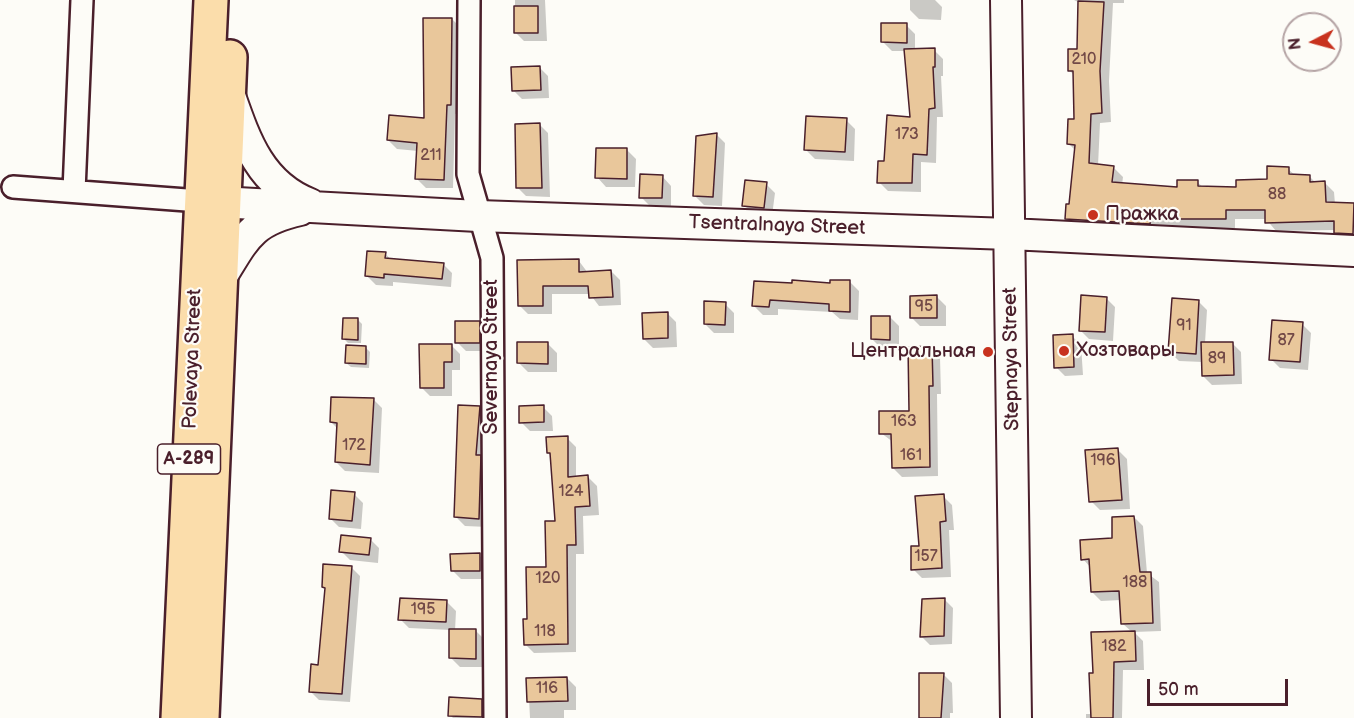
<!DOCTYPE html>
<meta charset="utf-8">
<style>
body{margin:0}
#map{position:relative;width:1354px;height:718px;overflow:hidden;background:#fdfcf7;font-family:"Balsamiq Sans",sans-serif}
canvas{display:block}
.north{position:absolute;left:1282px;top:12px;width:60px;height:60px;box-sizing:border-box;background:#fdfcf7;border:2px solid #b5a4a5;border-radius:50%;rotate:264deg;font-size:16px;font-weight:700;line-height:24px;text-align:center;color:#4a1f2b}
.north::after{content:'';display:block;margin:auto;width:21px;height:27px;background:#c8321e;clip-path:polygon(50% 0,100% 100%,50% 72%,0 100%)}
.scale{position:absolute;left:1147px;top:679px;width:141px;height:27px;box-sizing:border-box;border:3px solid #4a1f2b;border-top:0;padding-left:8px;font-size:18px;line-height:21px;white-space:nowrap;color:#4a1f2b;-webkit-text-stroke:4px #fdfcf7;paint-order:stroke}
</style>
<div id="map">
<canvas width="1354" height="718"></canvas>
<div class="north">N</div>
<div class="scale">50 m</div>
</div>
<script>
const context = document.querySelector('canvas').getContext('2d');
context.lineJoin = 'round';
function fillPath(path, color) { context.fillStyle = color; context.fill(path, 'evenodd'); }
function trace(path, color, width, dash) { context.strokeStyle = color; context.lineWidth = width; context.lineCap = dash ? 'butt' : 'round'; context.setLineDash(dash || []); context.stroke(path); }
function label(font, color, halo, rows, align = 'center') {
  context.font = font + ' "Balsamiq Sans",sans-serif'; context.lineWidth = 4.5; context.setLineDash([]); context.textBaseline = 'middle'; context.strokeStyle = halo; context.fillStyle = color; for (const [text, x, y, turn = 0] of rows) {
    context.save(); context.translate(x, y); context.rotate((+turn || 0) * Math.PI / 180); context.textAlign = isNaN(turn) ? turn : align; if (halo) context.strokeText(text, 0, 0); context.fillText(text, 0, 0); context.restore();
  }
}
fillPath(new Path2D(`
 M515,0h30l2,41h-23l-9,-9z
 M910,0h25l7,7 -1,13 -22,-1 -9,-9z
 M1074,0h50v3h-11l-4,78 2,41 -11,1 -2,43 15,1 10,10 -1,8 57,4 18,-7 6,5 34,1 31,-7 20,-12 8,7h13l7,7h9l9,9 1,12h19v38h-9l-10,-12 -59,1 -10,-12h-31v9h-159l-9,-9 4,-14 5,-54 -7,-7 7,-23 -1,-45 -6,-6 10,-19 1,-48z
 M452,19l9,9 -1,85 -5,1 -2,74h-27l-9,-9 1,-28 -21,-2 -9,-9 38,-20z
 M906,25l9,9v16h19l9,9v17h-2l2,41h-6l-1,46 -15,-1v30l-33,-1 -9,-9 7,-19 26,-45 -7,-67h-13l-9,-9z
 M539,67l9,9 1,22 -27,1 -9,-9z
 M846,120l9,9 -1,32 -39,-2 -9,-9z
 M539,124l9,9 2,64 -24,-1 -9,-9z
 M716,134l9,9 -3,63 -18,-1 -9,-9z
 M627,150l9,9 -1,28h-29l-9,-10z
 M662,176l9,10v20h-21l-9,-9z
 M766,184l9,9 -3,23 -19,-2 -9,-9z
 M385,253l6,7 52,4 9,9 -1,14 -58,-5v4l-17,-1 -9,-9z
 M519,261h60l9,12 23,-2 9,9 1,25 -22,1 -9,-12h-38v20h-24l-9,-9z
 M850,282l9,9 -1,29 -18,-1 -8,-7 -54,-3v6h-15l-9,-9 1,-23 76,1z
 M937,297l9,9v20h-26l-9,-9z
 M1106,298l9,9 -2,34 -24,-2 -9,-9z
 M1198,301l9,9 -2,33h27l9,9 1,32 -30,1 -9,-9v-14l-24,-1 -9,-9z
 M725,304l9,9v20h-20l-9,-9z
 M667,313l9,9 1,25 -24,1 -9,-9z
 M890,317l9,9v22h-18l-9,-9z
 M358,320l4,4 -1,19h-13l-4,-4z
 M479,322l9,9v20h-22l-9,-9z
 M1302,324l9,9 -3,37 -28,-2 -9,-9z
 M1072,336l9,9 2,30 -18,1 -9,-9z
 M548,344l9,9v19h-29l-9,-9z
 M451,345l9,9v16h-8v26h-22l-9,-9z
 M931,347l9,10 1,37h-4l1,82 -36,1 -9,-9v-26l-12,-9 30,-21z
 M366,348l4,4 -1,16 -18,-1 -5,-4z
 M373,399l9,9 -3,65 -34,-2 -9,-9 2,-33 -7,-7z
 M480,407l9,9 -1,111 -23,-1 -9,-9z
 M543,407l9,9 1,15h-23l-9,-9z
 M567,438l9,9v31l12,-1 9,9 2,29 -16,1 1,38h-8v98l-42,1 -9,-9 4,-23 19,-53 8,-46 -4,-65 -4,-4z
 M1118,450l9,9 3,50 -30,1 -9,-9z
 M354,494l9,9 -2,26 -22,-2 -9,-9z
 M943,496l9,9 2,25h-5l2,47 -29,1 -9,-9z
 M1134,517l9,9 4,47 12,9 2,49 -27,1 9,9 1,29h-21l-1,48h-36v-4h6l3,-40 37,-42 -9,-8 -2,-24 -20,1 -9,-9 -1,-24 -8,-9 31,-20z
 M370,539l9,9 -1,15 -28,-3 -9,-9z
 M479,555l9,9 1,15h-28l-9,-9z
 M351,567l9,9 -10,126 -31,-2 -9,-9 9,-25 8,-76 -4,-3z
 M944,599l9,9 -1,36 -22,1 -9,-9z
 M447,602l9,9 -1,20h21l9,9v27h-25l-9,-9v-28l-42,-2 -9,-9z
 M943,674l9,9 1,30h-3v5h-30z
 M567,678l9,9v23h-12v8h-34l-2,-39z
 M481,700l10,9v9h-38l-3,-3z`), '#0003');
const building = new Path2D(`
 M1078,1l26,1 -4,69 2,42 -11,1 -2,49 25,3 -2,16 65,5v-7h21v6l38,1v-7l31,-1v-13l22,1v7l21,1v7l15,-1 1,21 28,1 -1,31 -19,-1v-12l-69,2v-13h-39v9h-75l-1,5 -85,-5 1,-15h3l6,-59 -8,-1 1,-25h6l-1,-48h-5v-22h9z
 M514,6h24v27h-24z
 M423,18h29l-1,87h-4l-3,75 -29,-1 2,-36 -30,-3 2,-25 35,3z
 M881,23h26v20l-26,-1z
 M935,48v19h-2l2,41 -6,1 -2,46 -14,-1 -1,29h-35l1,-22h6l3,-46 23,2 -6,-68z
 M540,66l1,24 -29,1 -1,-24z
 M806,116l41,2 -2,34 -41,-2z
 M540,123l2,65h-26l-1,-64z
 M717,133l-4,64 -20,-1 3,-60z
 M596,148h31v31l-32,-1z
 M640,174l23,1 -1,23h-23z
 M745,180l22,2 -3,26 -22,-2z
 M367,251l19,1 -1,6 59,5 -2,16 -58,-5v4l-19,-2z
 M579,259v13l32,-2 2,27 -24,1 -1,-12h-45v20h-25l-1,-46z
 M792,280l38,3v-3h20v32l-21,-1v-7l-59,-4 -1,7 -17,-1 2,-25 38,2z
 M937,295v23h-27v-22z
 M1081,295l26,2 -2,35 -26,-1z
 M1172,298l27,2 -3,54 -28,-2z
 M704,301l22,1 -1,23 -21,-1z
 M668,312v26l-25,1 -1,-26z
 M871,316h19v24l-19,-1z
 M343,318h15v22l-16,-1z
 M1272,320l31,2 -3,40 -31,-2z
 M455,321h25v22h-25z
 M1073,334l1,33 -20,1 -1,-33z
 M517,342h31v22l-31,-1z
 M1201,342h32l1,33 -32,1z
 M419,344h33v18h-8v26h-24z
 M346,345l20,1v18l-21,-1z
 M932,346l1,40h-4l1,81 -38,1 -1,-34h-12v-23h30l-1,-64z
 M331,397l43,1 -4,67 -35,-3 2,-39 -7,-1z
 M458,405l22,1 -4,49h5l-2,64 -25,-2z
 M544,405v17l-25,1v-17z
 M568,436v41l20,-2 2,31 -15,1 1,38h-9l1,99 -44,1 -1,-26h4l-1,-52h20l-1,-46h10l-5,-68h-3l-1,-16z
 M1118,448l4,52 -33,2 -4,-52z
 M331,490l24,2 -3,29 -23,-2z
 M944,494l2,27 -6,1 2,46 -31,2v-24h8l-4,-50z
 M1134,516l6,56h11l2,51 -32,1 -2,-33 -28,1 -2,-33 -8,1 -1,-20 32,-2v-21z
 M341,535l30,3 -2,17 -30,-3z
 M480,553v18h-29l-1,-17z
 M323,564l29,2 -10,128 -33,-2 2,-28 7,1 7,-77 -3,-1z
 M400,598l47,2 -1,22 -48,-2z
 M945,598l-1,38 -24,1 2,-38z
 M449,629h27v30l-27,-1z
 M1135,631l1,30 -22,1 -1,56h-22l-2,-45h4l-2,-41z
 M919,673h25l-3,45h-22z
 M567,677l1,24 -41,1 -1,-24z
 M449,697l33,2v18l-34,-1z`);
fillPath(building, '#e9c79b');
trace(building, '#4a1f2b', 1.5);
const street = new Path2D(`
 M469,0l-1,174 24,84 3,460
 M13,187l187,14
 M74,191l8,-191`);
const secondary = new Path2D(`
 M1006,0l10,718
 M230,96c16,46 31,89 80,108
 M200,201l278,15 532,18 344,17
 M220,279c25,-40 30,-58 80,-69`);
const highway = new Path2D(`
 M178,718l33,-718
 M202,718l28,-661`);
trace(street, '#4a1f2b', 26);
trace(secondary, '#4a1f2b', 34);
trace(highway, '#4a1f2b', 38);
trace(street, '#fdfcf7', 21);
trace(secondary, '#fdfcf7', 30);
trace(highway, '#fbddab', 33);
for (const [x, y, r, color] of [
 [1093,215,6,"#c8321e"],
 [1064,351,6,"#c8321e"],
 [988,352,6,"#c8321e"]
]) { const dot = new Path2D(); dot.arc(x, y, r, 0, 2 * Math.PI); context.fillStyle = color; context.fill(dot); trace(dot, '#fdfcf7', 2); }
label('16px', '#724947', null, [
 ["210",1084,60],
 ["173",907,135],
 ["211",431,156],
 ["88",1277,195],
 ["95",924,307],
 ["91",1184,326],
 ["87",1286,341],
 ["89",1217,359],
 ["163",904,422],
 ["172",354,446],
 ["161",911,456],
 ["196",1103,461],
 ["124",571,492],
 ["157",926,557],
 ["120",548,579],
 ["188",1135,583],
 ["195",423,610],
 ["118",545,632],
 ["182",1114,647],
 ["116",547,689]
]);
for (const [x, y, w] of [
 [189,459,63]
]) { const box = new Path2D(); box.roundRect(x - w / 2, y - 15, w, 30, 4.5); context.fillStyle = '#fdfcf7'; context.fill(box); trace(box, '#4a1f2b', 1.5); }
label('bold 18px', '#4a1f2b', null, [
 ["А-289",189,459]
]);
label('20px', '#4a1f2b', '#fdfcf7', [
 ["Пражка",1105,215],
 ["Хозтовары",1076,351],
 ["Центральная",976,352,"right"]
], 'left');
label('20px', '#4a1f2b', '#fdfcf7', [
 ["Tsentralnaya Street",777,226,2],
 ["Severnaya Street",492,357,-90],
 ["Polevaya Street",193,359,-88],
 ["Stepnaya Street",1012,359,-91]
]);
</script>
